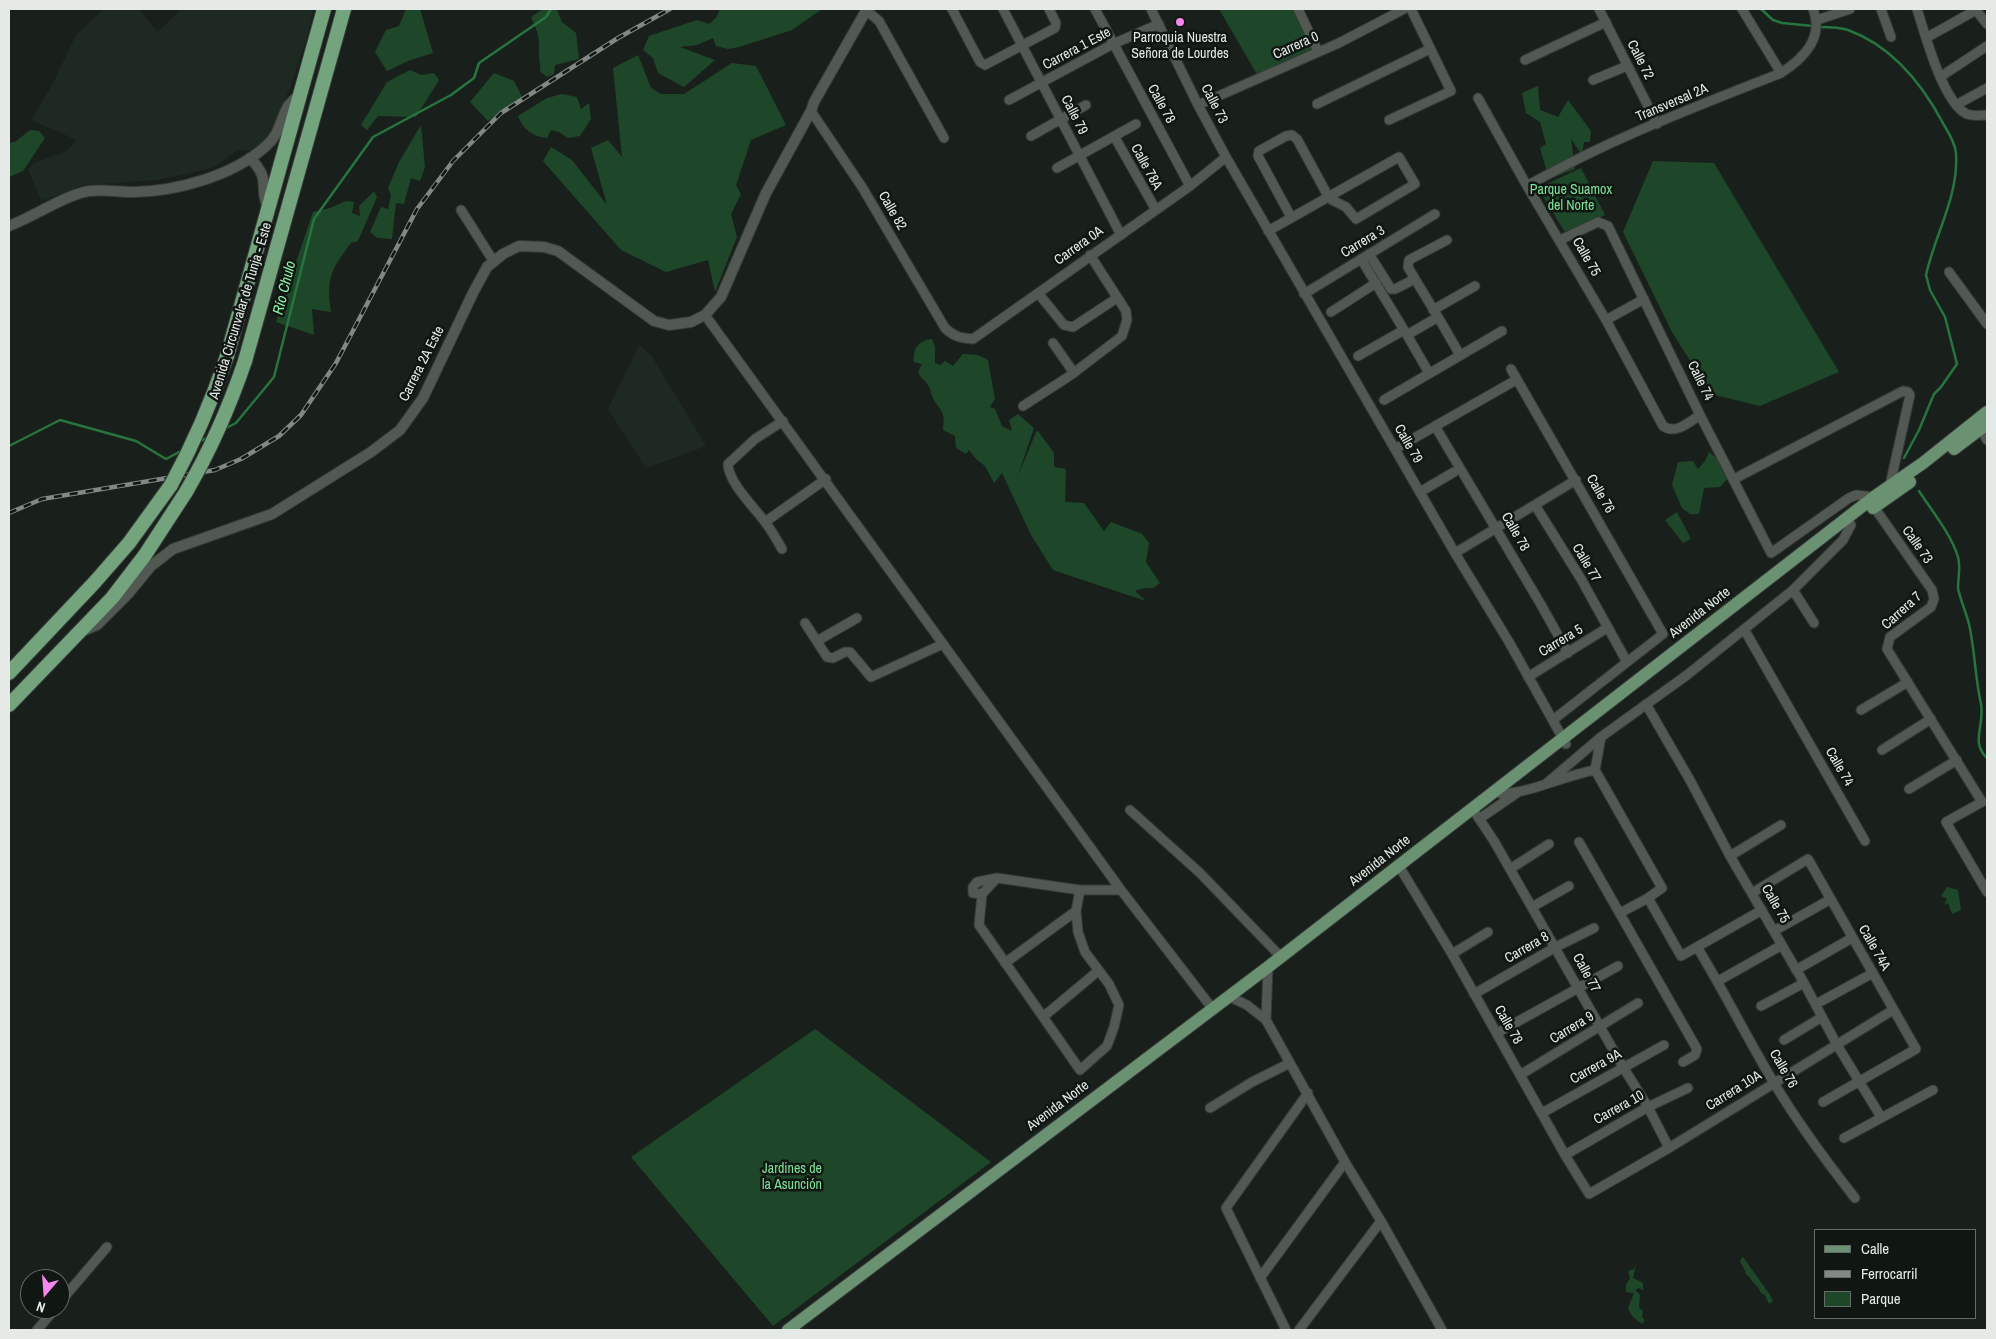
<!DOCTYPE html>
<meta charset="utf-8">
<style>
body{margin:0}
#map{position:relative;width:1996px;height:1339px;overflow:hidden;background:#19201b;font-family:"Archivo Narrow",sans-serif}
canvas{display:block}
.frame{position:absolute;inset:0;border:10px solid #e5eae6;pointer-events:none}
.legend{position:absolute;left:1814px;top:1229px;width:162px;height:90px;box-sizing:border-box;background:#101612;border:1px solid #656b67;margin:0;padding:6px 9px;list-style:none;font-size:15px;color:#e5eae6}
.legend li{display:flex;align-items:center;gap:10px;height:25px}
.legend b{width:25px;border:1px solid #656b67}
.north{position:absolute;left:20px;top:1269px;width:50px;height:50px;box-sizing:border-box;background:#101612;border:1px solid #656b67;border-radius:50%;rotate:198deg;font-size:14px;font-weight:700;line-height:20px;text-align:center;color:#e5eae6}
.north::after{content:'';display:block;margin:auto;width:18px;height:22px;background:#f688ed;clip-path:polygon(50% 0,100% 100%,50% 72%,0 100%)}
</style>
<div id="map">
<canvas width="1996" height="1339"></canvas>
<div class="frame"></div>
<ul class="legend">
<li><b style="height:6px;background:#6b9173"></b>Calle</li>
<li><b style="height:6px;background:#828884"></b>Ferrocarril</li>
<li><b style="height:14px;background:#1d4728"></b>Parque</li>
</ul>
<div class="north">N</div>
</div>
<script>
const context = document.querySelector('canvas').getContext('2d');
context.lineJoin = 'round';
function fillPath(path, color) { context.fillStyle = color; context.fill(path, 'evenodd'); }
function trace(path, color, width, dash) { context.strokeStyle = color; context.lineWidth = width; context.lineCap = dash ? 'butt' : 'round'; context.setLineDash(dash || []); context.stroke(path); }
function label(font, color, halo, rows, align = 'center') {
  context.font = font + ' "Archivo Narrow",sans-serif'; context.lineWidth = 5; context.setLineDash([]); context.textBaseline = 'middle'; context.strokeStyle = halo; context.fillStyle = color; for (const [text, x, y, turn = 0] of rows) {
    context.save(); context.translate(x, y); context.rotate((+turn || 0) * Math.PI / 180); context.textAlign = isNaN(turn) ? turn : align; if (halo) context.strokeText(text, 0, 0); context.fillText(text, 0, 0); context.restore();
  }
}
fillPath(new Path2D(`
 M104,9h35l18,23 25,-23h131l-6,28 -17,51 -19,43 -10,13 -10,6h-13l-24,17 -27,7 -30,6 -73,5 -43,16 -13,-31 6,-7 33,-12 10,-11 -46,-20 21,-35 24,-50z
 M639,345l12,10 55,91 -60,22 -38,-59z`), '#1e2a21');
fillPath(new Path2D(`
 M406,9h14l13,44 -25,8 -21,10 -12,-19 11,-22 13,-4z
 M543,9h14l5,13 14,11 3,26 -24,6 -1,9 -7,3 -7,-6c1,-7 -2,-13 -1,-20 1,-12 -2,-22 -8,-34z
 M720,9h102l-30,21 -53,17 -11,2 -12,-3 -3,-8 -16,7 -17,2 35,13 -31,27 -26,-14 -5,-15 -10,-8 6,-14 48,-16 12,4 7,-6z
 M1219,9h74l20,41 -55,26z
 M638,55l13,33 10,6h23l48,-31 24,3 30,59 -35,15 -15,45 5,9 -10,20 6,23 -22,55 -7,-32 -42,12 -45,-22 -78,-89 8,-14 21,13 35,45 -16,-57 17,-8 14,17 -9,-89z
 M410,70l11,5 13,-2 5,7 -23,37 -38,-1 -11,14 -6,-5 26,-43z
 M494,73l20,8 9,18 -35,22 -18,-19z
 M1538,86l2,24 18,7 10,-17 23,31 -1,11h-6l-2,13 -11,-16 4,30 -26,10 -9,-31 6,-4 -6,-22 -14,-9 -4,-20z
 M562,94l15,3 4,12 8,-6 2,16 -11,17 -12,2 -9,-6 -8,-2 -4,8c-16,-2 -23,-8 -29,-22l29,-18z
 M421,125l4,42 -5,14 -9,-3 -7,26 -8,-1 -4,36 -15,-1 -7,-6 11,-25 7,2 3,-14 -3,-7 11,-26z
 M30,130l9,1 6,7 -22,33 -14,6v-34l6,-1z
 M1653,161l61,2 125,209 -79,34 -49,-12 -39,-62 -49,-100z
 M1581,168l24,47 -39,19 -28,-46z
 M374,191l3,6 -19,44 -7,2c-20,27 -25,34 -20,69l-19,-3 2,26 -38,-13 37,-110 17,-4 16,-7 8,1 -2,11 8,3 -1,-10z
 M932,339l3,8v16l5,2 5,-4 8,5 10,-12 15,1 10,5 7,39 -5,8 5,2 7,17 10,5 -3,-11 9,-6 16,14 -17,50 20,-48 17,23v14l12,2 -1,33 19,1 20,28 7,-9 31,12 7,9 -3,19 14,21 -7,5h-9l-9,3 11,10 -93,-31 -22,-35 -29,-62 -8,10 -9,-17 -8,-6 -8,-10 -3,4 -10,-6 -1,-12 -12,-6c2,-18 0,-16 -9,-30 -3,-4 -3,-11 -6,-15 -4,-7 -6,-4 -10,-13l4,-8 -8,-2c-2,-13 5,-22 18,-23z
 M1709,452l15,12 7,11 -11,12 -16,1 -5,26h-9l-8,-6 -10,-23 6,-23 15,-1 5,8 7,-8z
 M1677,512l14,27 -8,4 -18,-23z
 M1947,887l11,3 3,20 -9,4 -4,-11 -4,2 3,-6 -6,-3z
 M815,1029l176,133 -218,164 -142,-169z
 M1743,1257l27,38 3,6 -4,3 -4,-9 -4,-2c-3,-8 -9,-10 -12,-17l-3,-1c0,-6 -5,-9 -6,-15z
 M1636,1264l-3,14 10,5v7l-4,-2 -4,2 5,5 -1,13 4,3 -1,6 3,3 -3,4 -10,-8 -4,-8 6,-15 -8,-1v-7l4,-7 -2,-7 6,-2z`), '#1d4728');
trace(new Path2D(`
 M1761,9l12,11 9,3 31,3
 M1818,27c9,0 22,0 30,3 44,16 75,55 96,95 5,8 11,18 12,28 3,43 -21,81 -30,122l4,15 15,27 12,47 -16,23 -7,7 -15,36 -15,28
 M226,428l10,-5 38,-46 40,-158 59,-82 78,-42 23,-17 5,-15 67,-46 5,-8
 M199,442l11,-6
 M9,446l51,-26 76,21 30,18 17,-9
 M1919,491c13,20 32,43 39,66 3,11 0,20 0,31 1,8 9,27 11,36 6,26 6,54 12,80 4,21 -11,38 6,54`), '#27743f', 2.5);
const minor = new Path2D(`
 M952,9l28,53 5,3 70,-37 1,-5 -7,-14
 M1003,9l118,226
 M1095,9l95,177
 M1151,9l47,96 28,52 229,396 54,89 57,102
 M1298,9l20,42
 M1599,9l58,115
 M1742,9l39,64
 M1881,9l10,28
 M1917,9c8,25 25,90 48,104 6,4 15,2 22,2
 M1975,9l12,15
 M866,10l13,11 65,117
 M1817,20l33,-11
 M1926,38l50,-28
 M1525,60l81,-38
 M1940,77l47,-31
 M1593,80l34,-14
 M1478,98l49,88 79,134 57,106c13,9 26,-4 37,-11
 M1009,100l104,-56 46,-20
 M1317,104l113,-55
 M1198,105l141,-62 65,-34
 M1956,105l31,-17
 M811,111l51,76 83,141c9,9 16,10 28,11l217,-153 36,-29
 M1389,120l62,-29 -40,-82
 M1031,136l55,-31
 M1114,136l42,74
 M1057,168l79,-44
 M1527,186c80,-46 168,-79 254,-113 23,-15 43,-35 32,-64
 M461,210l33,52
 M1268,231l131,-74 16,27 -59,35 -10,-12 -14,-7 -4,-4 -31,-57 -5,-4 -6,1 -27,15 -1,5 33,61
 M1560,240l38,-18 10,4 92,189 71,138 78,-55 7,-3 18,2
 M1361,259l46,76 31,-18 -23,-38 -20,10h-4l-22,-35
 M1949,272l38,52
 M1415,279l-7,-12 1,-7 38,-20
 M1038,293l26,32 9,2 44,-29
 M1304,294l131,-80
 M1433,310l42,-24
 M1331,312l45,-29
 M705,315l416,575 91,118
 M1438,317l22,38
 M1606,320l38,-21
 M1407,335l22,38
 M1053,343l21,30
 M1358,356l46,-26
 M1511,369l152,265 -110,86
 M1384,400l118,-69
 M1023,406l48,-31 51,-39 5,-16 -1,-9 -36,-56
 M1435,426l105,177 28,50
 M1981,429l6,11
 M1395,449l121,-69
 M1734,479l169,-88 5,1 2,3 -20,90
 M1420,492l34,-20
 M1535,505l46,74 46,83
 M1874,507l58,83 2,9 -3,8 -41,30 -3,12 95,153 -36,20 41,70
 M765,522l61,-43
 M782,549c-5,-9 -10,-18 -17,-27 -10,-14 -37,-40 -37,-58l27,-25 28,-18
 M1455,553l121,-73
 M1793,590l21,33
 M805,623l22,34 6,1 12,-6h5l21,25 72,-33
 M1744,629l121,212
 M817,641l40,-23
 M1528,677l79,-49
 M1646,704l45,78 39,74 74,127 33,62 44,72
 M1861,710l47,-28
 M1601,737l-6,33 67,118 -14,10 -28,15
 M1882,750l49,-31
 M1547,783l54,-46 86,-62 106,-85 50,-50 8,-15
 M1909,789l48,-29
 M1501,794c32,-2 62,-18 94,-24
 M1130,810l70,63 81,84
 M1476,814l18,27 129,226 25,40 21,41
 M1479,819l38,-26
 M1579,842l118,207 -2,6 -12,7
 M1730,856l51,-31
 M1510,869l39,-25
 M1402,871l50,83 113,201 24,39 80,-46 224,-138
 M997,878l-15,16 -9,-1v-6l4,-5 20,-4 83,12h41
 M1752,893l56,-34 108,190 -93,53
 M982,894l-3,31 101,145 27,-24 7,-19 5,-22 -10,-21 -24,-32 -7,-20 -2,-21 4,-21
 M1648,898l33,58 81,-46
 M1532,907l37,-21
 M1774,931l57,-32
 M1697,947c27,44 50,91 77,136 24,40 52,78 81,115
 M1452,954l36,-22
 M1005,963l71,-52
 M1796,970l56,-32
 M1718,981l64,-36
 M1474,994l82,-47 38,-19
 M1228,996l19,9 19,15 79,142 36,59 61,109
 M1816,1004l57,-31
 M1761,1006l43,-23
 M1043,1017l55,-46
 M1266,1020l2,-53
 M1497,1033l121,-67
 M1784,1040l38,-23
 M1520,1075l118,-72
 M1210,1108l42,-26 38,-19
 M1542,1113l122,-68
 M1844,1138l89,-48
 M1565,1155l83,-48 40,-19
 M1260,1278l85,-116
 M60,1302l47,-55
 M37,1330l18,-21
 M1286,1330l-60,-122 82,-115
 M1299,1330l82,-109`);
const tertiary = new Path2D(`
 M250,158c23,23 7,29 19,52
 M9,226c24,-9 56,-31 80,-35 15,-2 30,1 45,1 44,-1 98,-16 131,-45 15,-13 14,-24 22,-39 2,-5 9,-10 13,-14
 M83,631l14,-6 31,-31 23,-28 22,-17 99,-35 99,-62 29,-22 23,-32 50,-105 14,-26 16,-13 16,-8 25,1 14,4 96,70 15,4 22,-3 14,-7 16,-18 45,-104 45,-82 3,-9 53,-93`);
const primary = new Path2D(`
 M1954,449l33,-25
 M1873,508l37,-26
 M788,1330l480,-363 606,-470 49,-34 64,-51`);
const trunk = new Path2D(`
 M227,356l97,-347
 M245,361l99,-352
 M9,673l85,-90 35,-40 42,-58
 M9,705l103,-107 33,-43 41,-63`);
trace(minor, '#363a37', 11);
trace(tertiary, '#363a37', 12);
trace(primary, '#363a37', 14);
trace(trunk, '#363a37', 16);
trace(minor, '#525953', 9);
trace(tertiary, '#525953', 10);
trace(primary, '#6b9173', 12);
trace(trunk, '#73a47e', 14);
const rail = new Path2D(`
 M9,513l33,-14 173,-29 26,-11 38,-23 22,-21 35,-52 81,-154 36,-48 48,-48 117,-75 52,-29`);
trace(rail, '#828884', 4.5);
trace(rail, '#101612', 2.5, [8]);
const trunkBridge = new Path2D(`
 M171,485c23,-42 41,-84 56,-129
 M186,492c25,-43 43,-84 59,-131`);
trace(trunkBridge, '#363a37', 16, []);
trace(trunkBridge, '#73a47e', 14);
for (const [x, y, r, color] of [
 [1180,22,5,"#f688ed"]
]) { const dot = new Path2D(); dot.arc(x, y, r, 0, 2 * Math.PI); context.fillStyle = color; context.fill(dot); trace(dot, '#101612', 2); }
label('14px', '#e5eae6', '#101612', [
 ["Parroquia Nuestra",1180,38],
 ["Señora de Lourdes",1180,54]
]);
label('14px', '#e5eae6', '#101612', [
 ["Carrera 0",1296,46,-24],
 ["Carrera 1 Este",1077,49,-28],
 ["Calle 72",1640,60,63],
 ["Transversal 2A",1672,103,-23],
 ["Calle 78",1161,104,61],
 ["Calle 73",1214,104,63],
 ["Calle 79",1074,115,63],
 ["Calle 78A",1146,167,61],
 ["Calle 82",892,211,60],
 ["Carrera 3",1363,242,-31],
 ["Carrera 0A",1079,246,-35],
 ["Calle 75",1586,257,60],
 ["Avenida Circunvalar de Tunja - Este",241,311,-73],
 ["Carrera 2A Este",422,364,-63],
 ["Calle 74",1700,381,64],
 ["Calle 79",1408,444,60],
 ["Calle 76",1600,494,60],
 ["Calle 78",1515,532,60],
 ["Calle 73",1917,545,55],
 ["Calle 77",1586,563,59],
 ["Carrera 7",1902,611,-42],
 ["Avenida Norte",1700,613,-38],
 ["Carrera 5",1561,641,-31],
 ["Calle 74",1839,767,60],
 ["Avenida Norte",1380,861,-38],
 ["Calle 75",1775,904,60],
 ["Carrera 8",1527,948,-30],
 ["Calle 74A",1874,948,60],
 ["Calle 77",1586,973,61],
 ["Calle 78",1508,1025,60],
 ["Carrera 9",1572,1028,-31],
 ["Carrera 9A",1596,1067,-29],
 ["Calle 76",1783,1069,60],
 ["Carrera 10A",1734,1091,-32],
 ["Avenida Norte",1058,1106,-37],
 ["Carrera 10",1619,1108,-29]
]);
label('14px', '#7ee397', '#101612', [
 ["Parque Suamox",1571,190],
 ["del Norte",1571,206],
 ["Jardines de",792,1169],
 ["la Asunción",792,1185]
]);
label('italic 15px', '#8ef3a6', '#101612', [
 ["Río Chulo",285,288,-76]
]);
</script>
